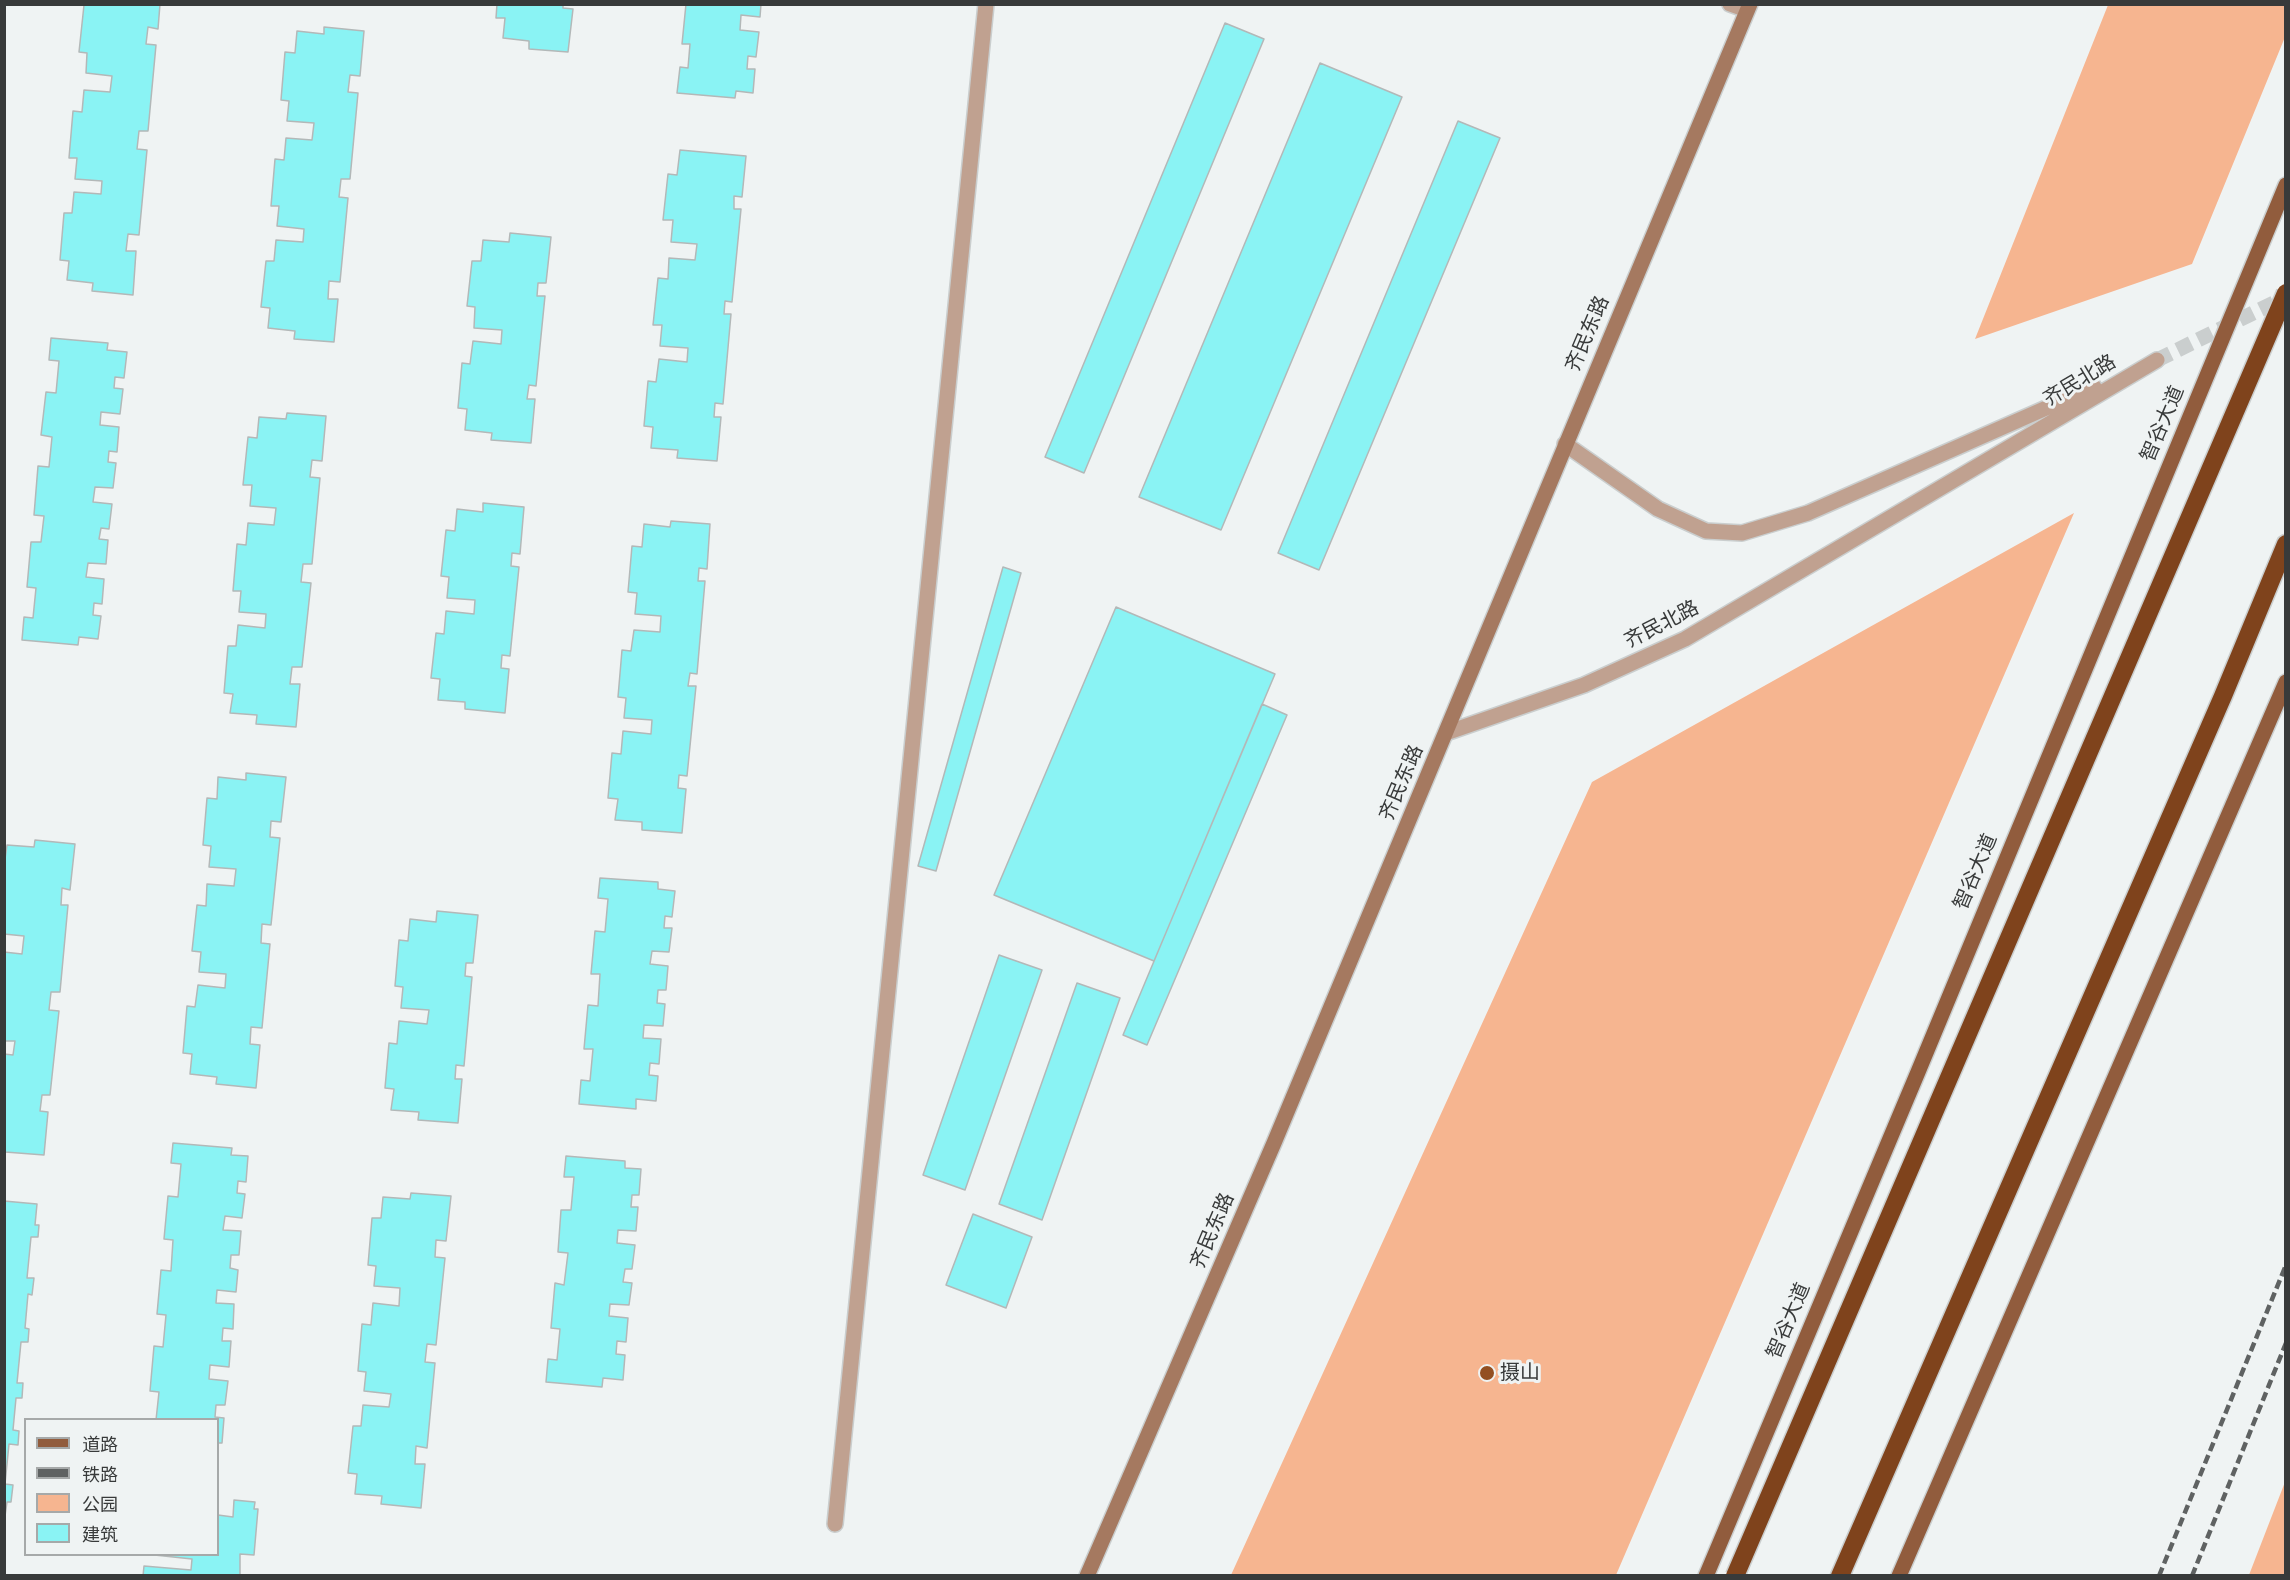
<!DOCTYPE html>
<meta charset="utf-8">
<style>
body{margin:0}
#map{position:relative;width:2290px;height:1580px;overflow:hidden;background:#eff3f3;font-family:Helvetica,"Noto Sans SC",sans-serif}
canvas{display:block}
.frame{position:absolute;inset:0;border:6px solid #383a3a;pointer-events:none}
.legend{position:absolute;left:24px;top:1418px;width:195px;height:138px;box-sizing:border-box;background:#eff3f3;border:2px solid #a6a9a9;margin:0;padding:8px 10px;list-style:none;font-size:18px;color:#383a3a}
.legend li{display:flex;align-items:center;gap:12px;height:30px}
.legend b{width:30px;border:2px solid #a6a9a9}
</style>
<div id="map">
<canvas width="2290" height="1580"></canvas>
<div class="frame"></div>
<ul class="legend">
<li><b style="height:8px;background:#915c3d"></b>道路</li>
<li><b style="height:8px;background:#5f6262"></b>铁路</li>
<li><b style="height:16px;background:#f6b590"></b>公园</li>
<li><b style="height:16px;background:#8af3f4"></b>建筑</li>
</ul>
</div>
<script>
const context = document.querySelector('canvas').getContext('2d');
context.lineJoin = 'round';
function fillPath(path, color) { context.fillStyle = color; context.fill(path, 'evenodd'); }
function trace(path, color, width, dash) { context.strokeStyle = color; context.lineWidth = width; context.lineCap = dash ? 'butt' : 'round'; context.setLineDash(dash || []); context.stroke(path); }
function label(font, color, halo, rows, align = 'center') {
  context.font = font + ' Helvetica,"Noto Sans SC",sans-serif'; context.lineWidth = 6; context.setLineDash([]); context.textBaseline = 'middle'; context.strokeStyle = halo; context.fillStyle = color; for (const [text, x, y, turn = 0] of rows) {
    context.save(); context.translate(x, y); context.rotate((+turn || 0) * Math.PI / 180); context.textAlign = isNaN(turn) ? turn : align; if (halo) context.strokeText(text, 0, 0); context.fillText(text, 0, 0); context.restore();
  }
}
fillPath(new Path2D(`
 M2108,5h177v32l-93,227 -217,75z
 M2074,513l-458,1062h-385l361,-793z
 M2285,1482v93h-36z`), '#f6b590');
const building = new Path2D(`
 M160,4l-2,25 -10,-2 -2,17 10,1 -8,86h-9l-2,18 10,1 -8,85 -11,-1 -2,17h10l-3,44 -41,-4 1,-8 -26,-3 2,-19 -9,-1 4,-47h8l2,-21 27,2 1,-13 -27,-2 2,-21h-8l4,-47 9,1 2,-22 26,2 2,-16 -26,-3 1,-20 -8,-1 5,-47z
 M497,4h66v4l10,1 -5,43 -39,-3v-8l-26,-3 2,-20h-9z
 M686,4h75l-1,13 -19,-2 -1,15 19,2 -3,25 -8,-1 -1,13h8l-2,24 -17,-2 -1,7 -58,-5 3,-26 8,1 2,-24h-8z
 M1225,23l39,16 -180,434 -39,-16z
 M324,27l40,4 -4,45 -10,-1 -2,17 10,1 -8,86h-9l-2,18 9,1 -8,84 -11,-1 -1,18h10l-4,43 -40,-3 1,-8 -27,-3 2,-20 -9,-1 5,-46h8l2,-21 27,2 1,-13 -27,-3 2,-20h-8l4,-47 9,1 2,-22 26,2 2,-17 -27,-2 2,-20 -8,-1 4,-48 10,1 2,-22 27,3z
 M1320,63l82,34 -181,433 -82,-33z
 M1458,121l42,17 -181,432 -41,-17z
 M680,150l66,6 -4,41 -8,-1v13h7l-9,93 -7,-1 -1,13h7l-8,90 -8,-1 -1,14h7l-4,44 -40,-3 1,-8 -27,-2 2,-21 -9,-1 4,-45 8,1 3,-23 28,3 1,-14 -28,-2 2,-21h-9l5,-47 10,1 1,-21 26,2 2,-16 -26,-2 2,-22h-10l5,-46 9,1z
 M510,233l41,4 -5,46h-8l-1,13h8l-9,90 -7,-1 -2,14h8l-4,44 -40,-3 1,-7 -27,-3 2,-21 -9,-1 4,-45 8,1 3,-23 28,3 1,-14 -28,-2 1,-21 -8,-1 5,-45h9l2,-21 26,2z
 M51,338l57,5 -1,7 20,2 -3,26 -9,-1 -1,11 9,1 -3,25 -19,-2 -1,13 19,2 -2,25 -8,-1 -1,11 8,1 -3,25 -18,-1 -2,15 19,2 -3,25 -8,-1 -2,11 9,1 -2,24 -18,-1 -2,14 18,2 -2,25 -8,-1 -1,12 8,1 -3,23 -19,-2 -1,8 -56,-5 2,-23 9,1 3,-30 -9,-1 4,-45h10l3,-26 -10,-1 4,-49 11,1 3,-30 -11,-2 5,-43 10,1 3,-32 -10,-1z
 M287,413l39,3 -4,45 -10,-1 -2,17 10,1 -8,86h-9l-2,18 10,1 -9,84h-10l-2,17h10l-4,43 -40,-3 1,-9 -27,-2 3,-19 -9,-1 4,-47h8l2,-21 27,3 1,-14 -27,-2 2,-21h-8l4,-47 9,1 2,-22 26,2 2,-17 -26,-2 2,-21h-9l5,-48 9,1 2,-21 27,2z
 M483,503l41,4 -4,47 -8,-1 -1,13 8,1 -9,89 -8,-1 -1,13 8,1 -4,44 -40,-4v-7l-27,-2 2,-21 -9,-1 5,-45 8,1 2,-23 28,3 1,-14 -28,-2 2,-21 -8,-1 5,-46 9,1 2,-22 26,3z
 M671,521l39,3 -3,45 -8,-1 -1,13h7l-8,93 -7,-1 -2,13h8l-9,90 -8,-1 -1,13 8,1 -4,44 -40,-3v-8l-27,-2 3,-21 -10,-1 4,-45 9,1 2,-23 28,3 1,-14 -28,-2 2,-20 -8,-1 4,-47 9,1 3,-21 26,2 1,-16 -26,-2 2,-21 -9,-1 4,-46 10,1 2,-23 26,3z
 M1003,567l18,6 -85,298 -18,-5z
 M1116,607l159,67 -121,287 -160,-66z
 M1262,704l25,11 -140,330 -24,-10z
 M246,773l40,4 -5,45 -10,-1 -1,16 10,1 -9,87 -9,-1 -1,19 9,1 -8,84 -11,-1 -1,17 10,1 -4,43 -40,-4 1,-7 -27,-3 2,-20 -9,-1 4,-47 8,1 3,-22 27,3 1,-14 -27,-2 2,-20 -9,-1 5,-46 9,1 1,-22 27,2 2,-17 -27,-2 2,-21 -8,-1 4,-47 10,1 1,-22 28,3z
 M35,840l40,4 -5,46 -8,-2 -1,17h7l-8,87h-9l-2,18 10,1 -9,84h-8l-2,16 8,1 -4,43 -39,-3 -1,-98 9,1 2,-14h-11v-89l18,2 2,-18 -20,-2v-68l3,-21 27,2z
 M600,878l58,4v7l17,2 -3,26 -7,-1 -1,12h8l-3,24 -17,-1 -2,13 18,2 -2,24h-8l-1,13 8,1 -2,22 -19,-1 -1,13 18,1 -2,25 -9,-1 -1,12 9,1 -2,25 -20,-2v10l-57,-5 2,-24 9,1 3,-32h-9l4,-44 10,1 2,-32h-9l4,-43 10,1 3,-33 -10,-1z
 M437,911l41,4 -5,48h-7l-1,13 7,1 -8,89 -8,-1 -1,14h7l-4,44 -40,-3 1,-8 -28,-2 3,-21 -9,-1 4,-45 8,1 2,-23 28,3 2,-14 -28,-2 2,-21 -8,-1 4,-46 9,1 2,-22 26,3z
 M999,955l43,15 -77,220 -42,-15z
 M1077,983l43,15 -78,222 -43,-16z
 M173,1143l59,5 -1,7 17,1 -2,26 -8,-1 -1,12 8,1 -3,24 -17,-2 -2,14 18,1 -2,24h-8l-1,13 8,2 -2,22 -19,-2 -1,13 18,1 -1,25 -10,-1 -1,13h9l-2,26 -19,-2 -1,14 19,2 -3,24h-9l-1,12 9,1 -2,25h-4v-23h-62l3,-28 -9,-1 4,-45 9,1 3,-32 -9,-1 4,-44 10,1 2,-31 -9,-1 4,-43 10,1 3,-33 -10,-1z
 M566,1156l59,5v7l16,1 -2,26h-7l-1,12h7l-2,24 -18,-1 -1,13 18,2 -3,24h-7l-2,13 9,1 -3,22 -19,-1 -1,12 19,2 -2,24 -9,-1 -1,13 9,1 -2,25 -20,-2 -1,9 -56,-5 2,-23 9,1 3,-31 -9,-1 4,-45 9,2 4,-32 -10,-1 3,-42h10l3,-33h-10z
 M411,1193l40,3 -5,45 -10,-1 -1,17 10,1 -9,87 -9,-1 -2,18 10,1 -8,85 -11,-2 -1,18h10l-4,44 -40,-4 1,-8 -27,-2 2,-20 -9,-1 5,-47h8l2,-21 26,2 2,-13 -27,-3 2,-19 -8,-1 4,-47 9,1 2,-22 26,3 1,-18 -26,-2 2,-20 -8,-1 4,-47h9l2,-21 27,2z
 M4,1201l33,3 -2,21h4l-1,12h-7l-4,41h7l-2,17 -4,-1 -3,34 4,1 -1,13h-7l-4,41h6l-1,15h-6l-3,32 6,1 -1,14 -9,-1 -4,40 8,1 -2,17h-4l-2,14z
 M973,1214l59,23 -26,71 -60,-23z
 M234,1500l21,2 -1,7h4l-4,46 -14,-1v22h-97l1,-10 47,4 1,-11 -47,-5h73v-39l15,2z`);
fillPath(building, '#8af3f4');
trace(building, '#b3b8b8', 1.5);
trace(new Path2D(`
 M2157,360l129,-63`), '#cacece', 15, [15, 8]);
const street = new Path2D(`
 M1730,4l17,6
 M1565,444l93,65 48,22 36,2 66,-20 286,-126
 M1446,733l138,-48 101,-46 472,-279
 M835,1524l151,-1520`);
const secondary = new Path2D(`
 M1087,1576l187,-433 476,-1139`);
const primary = new Path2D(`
 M1706,1576l212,-504 368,-887
 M1899,1576l387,-894`);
const highway = new Path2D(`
 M1840,1576l383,-880 63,-152`);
trace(street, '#cacece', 18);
trace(secondary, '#cacece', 18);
trace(primary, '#cacece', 18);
trace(highway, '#cacece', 21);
trace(street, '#c0a190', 15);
trace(secondary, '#a57960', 15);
trace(primary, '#915c3d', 15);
trace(highway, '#7f431c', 18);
trace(new Path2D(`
 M2159,1576l127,-311
 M2192,1576l94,-233`), '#5f6262', 4.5, [9, 4.5]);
const highwayBridge = new Path2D(`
 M1735,1576l551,-1283`);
trace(highwayBridge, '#cacece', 21, []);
trace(highwayBridge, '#7f431c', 18);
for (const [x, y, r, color] of [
 [1487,1373,8,"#934f22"]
]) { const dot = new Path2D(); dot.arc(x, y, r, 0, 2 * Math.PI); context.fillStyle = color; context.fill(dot); trace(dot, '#eff3f3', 2); }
label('20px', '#383a3a', '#eff3f3', [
 ["齐民东路",1588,334,-67],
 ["齐民北路",2080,381,-31],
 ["智谷大道",2163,424,-67],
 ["齐民北路",1662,625,-27],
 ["齐民东路",1402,783,-67],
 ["智谷大道",1976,872,-67],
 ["齐民东路",1213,1231,-67],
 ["智谷大道",1789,1321,-67]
]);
label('20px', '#383a3a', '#eff3f3', [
 ["摄山",1500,1373]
], 'left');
</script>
